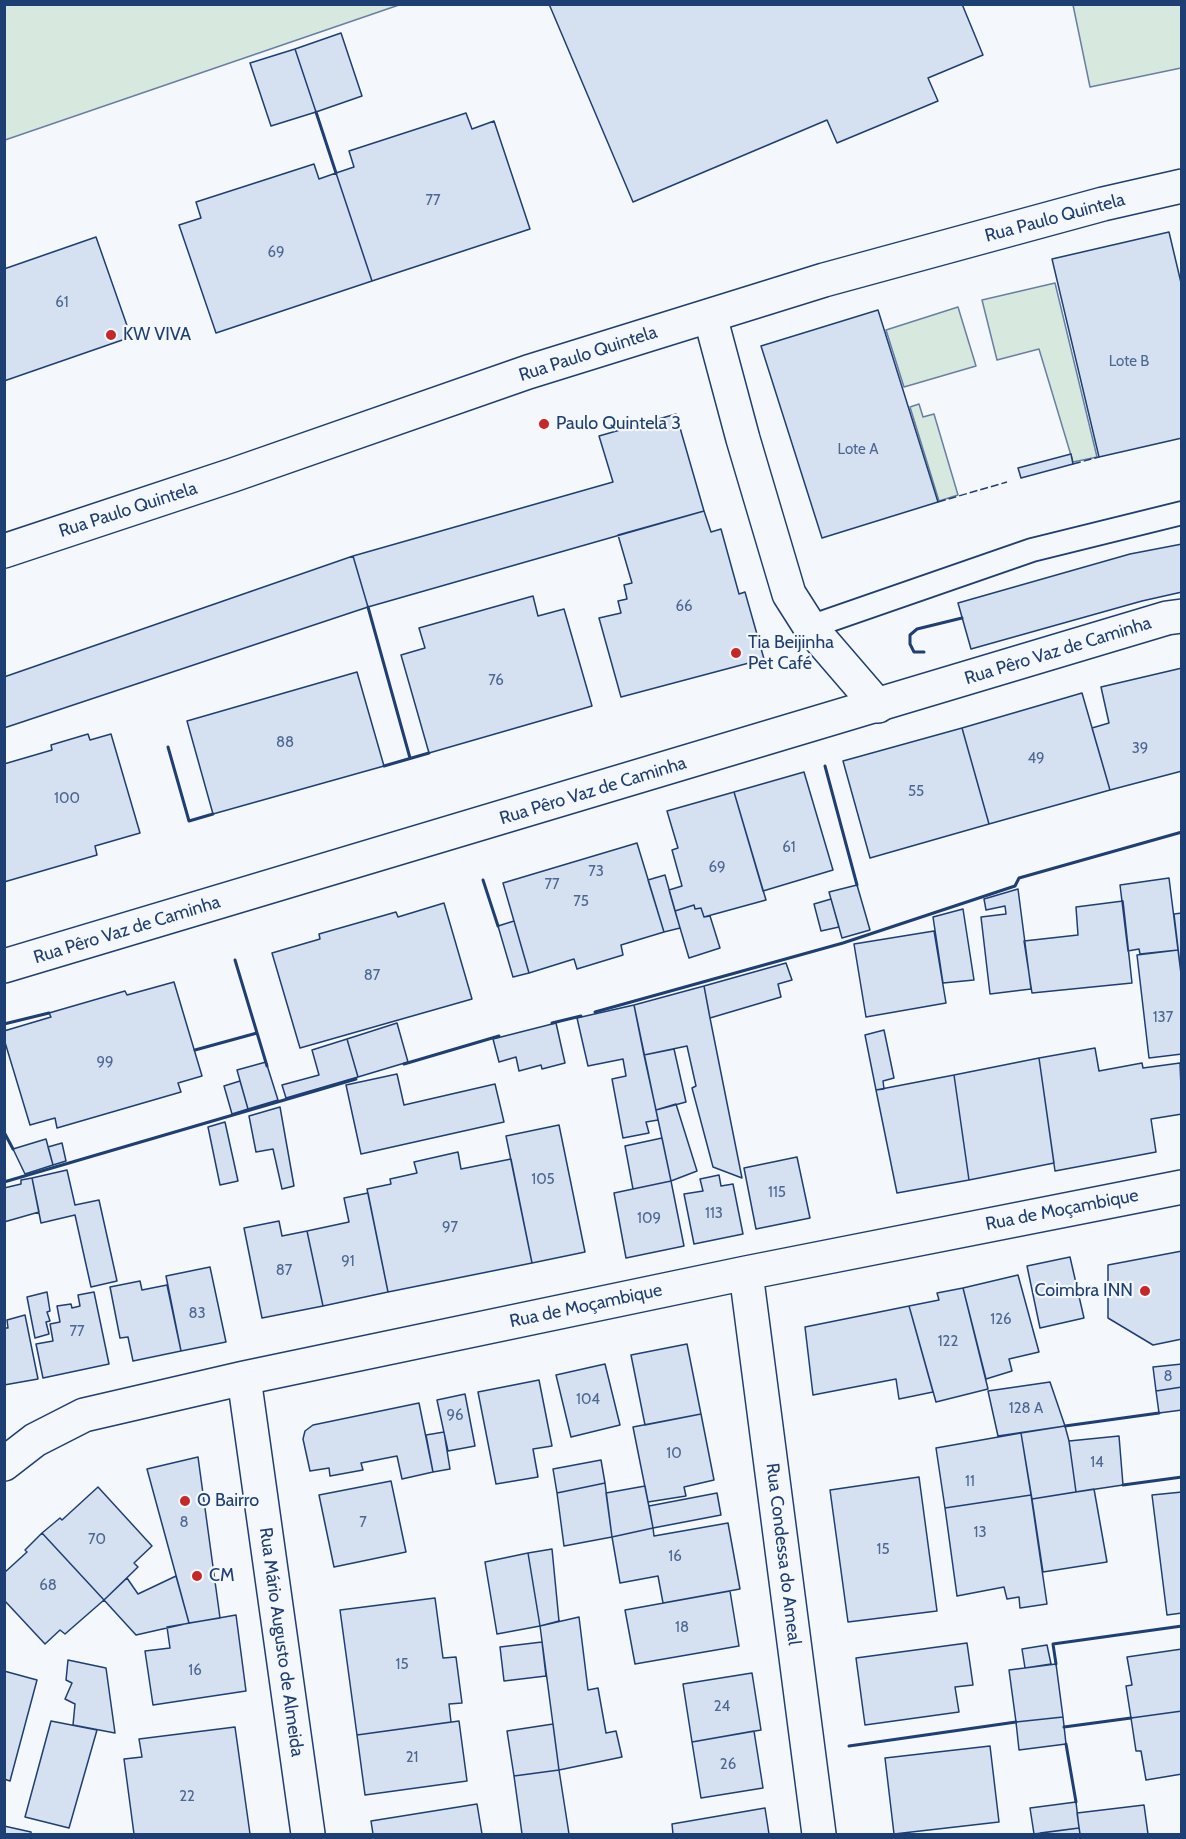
<!DOCTYPE html>
<meta charset="utf-8">
<style>
body{margin:0}
#map{position:relative;width:1186px;height:1839px;overflow:hidden;background:#f4f7fb;font-family:Cabin,sans-serif}
canvas{display:block}
.frame{position:absolute;inset:0;border:6px solid #1d3f73;pointer-events:none}
</style>
<div id="map">
<canvas width="1186" height="1839"></canvas>
<div class="frame"></div>
</div>
<script>
const context = document.querySelector('canvas').getContext('2d');
context.lineJoin = 'round';
function fillPath(path, color) { context.fillStyle = color; context.fill(path, 'evenodd'); }
function trace(path, color, width, dash) { context.strokeStyle = color; context.lineWidth = width; context.lineCap = dash ? 'butt' : 'round'; context.setLineDash(dash || []); context.stroke(path); }
function label(font, color, halo, rows, align = 'center') {
  context.font = font + ' Cabin,sans-serif'; context.lineWidth = 4.5; context.setLineDash([]); context.textBaseline = 'middle'; context.strokeStyle = halo; context.fillStyle = color; for (const [text, x, y, turn = 0] of rows) {
    context.save(); context.translate(x, y); context.rotate((+turn || 0) * Math.PI / 180); context.textAlign = isNaN(turn) ? turn : align; if (halo) context.strokeText(text, 0, 0); context.fillText(text, 0, 0); context.restore();
  }
}
const green = new Path2D(`
 M5,4h394v1l-394,135z
 M1073,5h108v63l-91,19z
 M1055,283l42,174 -24,5 -34,-113 -42,11 -15,-60z
 M958,307l18,59 -72,21 -18,-57z
 M919,404l4,13 11,-3 24,81 -19,6 -29,-94z`);
fillPath(green, '#d7e8df');
trace(green, '#687fa3', 1.5);
const building = new Path2D(`
 M549,4h413l21,51 -55,23 10,23 -101,42 -10,-23 -194,82z
 M341,33l21,63 -46,16 -21,-63z
 M295,49l21,63 -45,14 -21,-63z
 M466,113l6,16 22,-8 36,108 -158,52 -36,-108 18,-6 -5,-16z
 M314,164l5,15 17,-6 36,108 -156,52 -37,-108 22,-7 -5,-16z
 M1169,232l13,55v151l-83,19 -47,-198z
 M96,237l35,100 -127,44v-112z
 M878,310l60,192 -116,36 -61,-192z
 M676,414l28,97 -336,96 -15,-51 260,-74 -14,-46z
 M1071,454l2,10 -52,14 -3,-10z
 M704,511l7,21 10,-3 18,65 6,-2 19,67 -143,38 -22,-79 22,-5 -3,-12 9,-2 -3,-14 8,-2 -14,-48z
 M1182,544v48l-40,9 -171,48 -13,-46 172,-49z
 M353,556l15,51 -364,121v-51z
 M533,596l5,20 26,-7 28,97 -163,47 -28,-98 24,-7 -6,-20z
 M1182,668v103l-72,19 -18,-62 17,-5 -8,-36z
 M357,672l27,94 -171,48 -26,-93z
 M1082,693l28,97 -121,34 -27,-96z
 M962,728l27,96 -119,34 -27,-97z
 M88,734l2,6 21,-6 29,99 -45,13 2,9 -93,27v-118l48,-14 -1,-5z
 M804,772l29,98 -70,21 -29,-99z
 M734,792l32,108 -62,17 -3,-9 -6,1 -1,-4 -19,6 -6,-21 13,-4 -10,-36 6,-2 -11,-37z
 M637,843l27,89 -43,13 2,10 -46,14 -3,-10 -45,14 -26,-90z
 M665,875l15,53 -16,4 -16,-52z
 M1169,878l9,72 -38,4 -1,-5 -11,2 -8,-66z
 M857,885l13,45 -28,8 -13,-46z
 M1018,889l13,100 -41,5 -9,-77 25,-3 -1,-8 -19,4 -2,-11z
 M831,899l8,28 -18,4 -7,-27z
 M1123,901l9,82 -100,10 -8,-52 54,-6 -2,-28z
 M444,903l28,96 -172,49 -28,-95 48,-14 -1,-5 77,-22 2,5z
 M694,905l1,4 6,-1 3,9 6,-1 10,32 -31,10 -14,-47z
 M963,909l11,71 -31,3 -10,-66z
 M1182,913v69l-8,-68z
 M514,921l15,52 -16,4 -15,-51z
 M934,931l12,72 -80,14 -12,-73z
 M1178,950l4,32v72l-33,4 -12,-103z
 M786,963l6,17 -14,4 3,13 -71,21 -6,-32z
 M174,982l28,94 -24,7 3,9 -124,36 -2,-10 -25,7 -26,-86v-8l47,-14 -2,-4 76,-22 2,4z
 M704,986l6,32 32,160 -29,-11 -21,-79 4,-2 -9,-40 -43,9 -10,-50z
 M634,1005l24,115 -12,2 3,11 -26,5 -11,-59 14,-3 -3,-17 -35,7 -11,-48z
 M397,1023l11,39 -50,15 -11,-38z
 M556,1023l9,40 -23,6 -1,-4 -22,6 -3,-14 -17,5 -6,-23z
 M884,1030l10,48 -11,3 1,8 -8,1 -11,-55z
 M347,1039l11,38 -72,21 -4,-13 37,-10 -7,-25z
 M1095,1048l4,23 43,-8 1,5 37,-5 2,51 -31,5 5,33 -101,19 -16,-113z
 M674,1049l12,53 -30,8 -12,-55z
 M1039,1058l15,105 -85,17 -15,-105z
 M266,1062l12,38 -30,9 -11,-39z
 M397,1074l7,31 91,-21 9,38 -143,32 -15,-69z
 M954,1075l15,105 -72,13 -21,-103z
 M240,1081l8,28 -16,5 -8,-28z
 M676,1104l21,67 -26,10 -15,-71z
 M280,1107l14,79 -12,3 -9,-40 -17,3 -7,-36z
 M225,1122l13,59 -18,4 -12,-58z
 M559,1125l26,127 -53,11 -26,-127z
 M662,1138l9,43 -38,8 -8,-43z
 M46,1139l7,26 -28,9 -12,-25z
 M62,1143l4,18 -13,4 -5,-18z
 M458,1152l3,17 50,-10 21,104 -144,29 -21,-103 24,-5 -1,-5 27,-6 -3,-11z
 M797,1157l13,61 -54,11 -12,-61z
 M67,1170l8,35 24,-5 18,81 -26,6 -16,-72 -34,8 -9,-45z
 M719,1175l2,11 12,-2 10,50 -49,10 -10,-50 19,-3 -3,-12z
 M32,1178l7,34 -35,10v-34l17,-4v-4z
 M671,1181l13,65 -58,12 -12,-65z
 M368,1193l20,99 -65,14 -16,-75 42,-9 -5,-24z
 M279,1221l3,15 25,-5 16,75 -61,12 -18,-90z
 M1182,1251v88l-29,6 -45,-27v-53z
 M1070,1257l14,61 -44,10 -13,-62z
 M210,1267l16,75 -45,9 -15,-75z
 M1018,1275l21,77 -30,7 3,12 -26,8 -23,-91z
 M140,1281l2,9 25,-5 14,66 -48,10 -5,-24 -8,1 -10,-51z
 M963,1288l25,101 -52,13 -27,-96 30,-6 -2,-7z
 M47,1292l3,19 -3,1 3,9 -4,1 3,12 -14,4 -8,-41z
 M94,1292l15,72 -66,14 -7,-34 17,-3 -3,-17 10,-2 -3,-16 14,-2 1,4 8,-2 -2,-11z
 M909,1306l24,86 -34,7 -3,-20 -83,16 -8,-68z
 M25,1315l13,64 -34,6v-57h4l-1,-8z
 M687,1344l14,70 -56,11 -14,-70z
 M605,1364l15,61 -49,12 -15,-62z
 M1182,1364v23l-26,4 -3,-24z
 M539,1380l13,66 -19,3 5,28 -42,7 -18,-92z
 M1050,1382l15,44 -67,10 -10,-45z
 M1182,1387v23l-23,3 -3,-22z
 M465,1394l10,52 -27,5 -11,-51z
 M419,1403l14,69 -31,7 -5,-23 -36,7 2,7 -33,6 -1,-8 -19,3 -7,-32 2,-8 8,-6z
 M701,1414l13,66 -30,7 2,9 -38,6 -15,-75z
 M1065,1426l4,15 7,51 -44,7 -11,-66z
 M444,1432l6,37 -17,3 -7,-37z
 M1021,1433l10,62 -86,13 -9,-60z
 M1119,1436l4,49 -47,7 -7,-51z
 M198,1457l22,161 -31,5 -42,-154z
 M601,1460l4,23 -48,10 -4,-24z
 M919,1477l18,134 -89,11 -18,-132z
 M391,1481l15,71 -72,15 -15,-72z
 M605,1483l7,54 -48,9 -7,-53z
 M645,1486l8,42 -41,9 -6,-44z
 M98,1487l54,59 -18,17 4,4 -34,33 -62,-67 18,-15 2,2z
 M1094,1489l13,73 -64,10 -11,-73z
 M1182,1492v121l-15,2 -15,-120z
 M717,1493l4,22 -68,13 -4,-22z
 M1031,1495l16,109 -27,4 -1,-11 -12,2 -3,-12 -47,9 -12,-88z
 M728,1523l12,66 -77,14 -5,-27 -38,7 -8,-46 41,-9 1,8z
 M42,1533l62,67 -39,34 -5,-4 -15,14 -41,-44v-27l23,-21 -2,-2z
 M552,1549l7,72 -19,5 -12,-73z
 M528,1553l12,73 -43,8 -12,-72z
 M176,1576l13,47 -53,12 -32,-35 23,-22 11,16z
 M730,1591l9,55 -104,18 -10,-54z
 M435,1598l8,60 13,-1 6,46 -13,1 2,18 -94,13 -17,-125z
 M236,1615l10,76 -93,14 -8,-54 25,-3 -3,-21z
 M579,1617l9,73 10,-2 8,45 10,-2 6,26 -63,13 -19,-144z
 M542,1642l4,34 -42,5 -4,-34z
 M967,1643l6,42 -18,2 4,25 -94,13 -9,-67z
 M1047,1645l4,19 -26,4 -3,-19z
 M1182,1649v62l-51,7 -5,-32 6,-1 -5,-28z
 M68,1660l38,8 9,65 -42,-8 2,-21 -10,-5 7,-16 -6,-3z
 M1056,1664l7,53 -47,5 -7,-52z
 M4,1671l33,9 -27,101 -6,-2z
 M752,1673l9,57 -69,12 -9,-58z
 M1182,1711v63l-36,6 -5,-29h-5l-5,-33z
 M1063,1717l3,27 -47,6 -3,-28z
 M51,1721l46,9 -28,98 -44,-11z
 M459,1721l8,60 -102,14 -8,-60z
 M553,1724l6,46 -45,6 -7,-45z
 M235,1727l15,107h-116l-10,-75 18,-2 -3,-18z
 M754,1731l9,57 -62,10 -9,-56z
 M990,1746l9,76 -105,12 -9,-76z
 M559,1770l10,64h-47l-8,-58z
 M1076,1802l3,26 -45,6 -4,-26z
 M477,1804l5,30h-109l-2,-13z
 M1144,1805l4,29h-68l-3,-21z
 M765,1808l4,26h-96l-1,-10z
 M4,1826l27,6v2h-27z
 M1079,1828l1,6h-40v-1z`);
fillPath(building, '#d5e0f0');
trace(building, '#1d3f73', 1.5);
const service = new Path2D(`
 M810,627l222,-77 150,-37`);
const minor = new Path2D(`
 M710,316l33,123 46,155 21,33 68,79
 M746,1273l73,561
 M244,1378l64,456
 M4,1464l31,-24 49,-25 160,-37 502,-105 436,-86`);
const tertiary = new Path2D(`
 M4,551l229,-76 295,-103 296,-92 279,-76 79,-18
 M4,966l1163,-348 15,-2`);
trace(service, '#1d3f73', 26);
trace(minor, '#1d3f73', 36);
trace(tertiary, '#1d3f73', 36);
trace(service, '#f4f7fb', 22);
trace(minor, '#f4f7fb', 33);
trace(tertiary, '#f4f7fb', 33);
trace(new Path2D(`
 M1180,256h2`), '#2c6c60', 4.5, [3, 4.5]);
trace(new Path2D(`
 M1073,464l26,-7
 M938,502l69,-20`), '#1d3f73', 1.5, [8, 3]);
trace(new Path2D(`
 M316,112l20,61
 M368,607l42,151
 M924,652h-10l-4,-8v-9l7,-6 45,-11
 M168,747l21,74 24,-7
 M384,766l45,-13
 M825,766l32,119
 M483,880l15,46
 M235,960l32,106
 M595,1012l248,-69 172,-57 4,-8 163,-46
 M552,1023l29,-7
 M4,1024l45,-11
 M195,1050l62,-17
 M404,1064l95,-28
 M4,1132l9,17
 M4,1182l352,-103
 M1065,1426l94,-13
 M1123,1485l59,-8
 M1056,1664l-3,-20 129,-18
 M1064,1727l67,-9
 M1066,1744l10,58
 M849,1746l167,-24`), '#1d3f73', 3);
for (const [x, y, r, color] of [
 [111,335,6,"#c62828"],
 [544,424,6,"#c62828"],
 [736,653,6,"#c62828"],
 [1145,1291,6,"#c62828"],
 [185,1501,6,"#c62828"],
 [197,1576,6,"#c62828"]
]) { const dot = new Path2D(); dot.arc(x, y, r, 0, 2 * Math.PI); context.fillStyle = color; context.fill(dot); trace(dot, '#f4f7fb', 2); }
label('15px', '#4b6792', null, [
 ["77",433,201],
 ["69",276,253],
 ["61",62,303],
 ["Lote B",1129,362],
 ["Lote A",858,450],
 ["66",684,607],
 ["76",496,681],
 ["88",285,743],
 ["39",1140,749],
 ["49",1036,759],
 ["55",916,792],
 ["100",67,799],
 ["61",789,848],
 ["69",717,868],
 ["73",596,872],
 ["77",552,885],
 ["75",581,902],
 ["87",372,976],
 ["137",1163,1018],
 ["99",105,1063],
 ["105",543,1180],
 ["115",777,1193],
 ["113",714,1214],
 ["109",649,1219],
 ["97",450,1228],
 ["91",348,1262],
 ["87",284,1271],
 ["83",197,1314],
 ["126",1001,1320],
 ["77",77,1332],
 ["122",948,1342],
 ["8",1168,1377],
 ["104",588,1400],
 ["128 A",1026,1409],
 ["96",455,1416],
 ["10",674,1454],
 ["14",1097,1463],
 ["11",970,1482],
 ["8",184,1523],
 ["7",363,1523],
 ["13",980,1533],
 ["70",97,1540],
 ["15",883,1550],
 ["16",675,1557],
 ["68",48,1586],
 ["18",682,1628],
 ["15",402,1665],
 ["16",195,1671],
 ["24",722,1707],
 ["21",412,1758],
 ["26",728,1765],
 ["22",187,1797]
]);
label('18px', '#1d3f73', '#f4f7fb', [
 ["Rua Paulo Quintela",1055,218,-15],
 ["Rua Paulo Quintela",588,354,-18],
 ["Rua Paulo Quintela",128,510,-18],
 ["Rua Pêro Vaz de Caminha",1058,651,-17],
 ["Rua Pêro Vaz de Caminha",593,791,-17],
 ["Rua Pêro Vaz de Caminha",127,930,-17],
 ["Rua de Moçambique",1062,1210,-11],
 ["Rua de Moçambique",586,1306,-12],
 ["Rua Condessa do Ameal",783,1554,83],
 ["Rua Mário Augusto de Almeida",281,1642,82]
]);
label('18px', '#1d3f73', '#f4f7fb', [
 ["KW VIVA",123,335],
 ["Paulo Quintela 3",556,424],
 ["Tia Beijinha",748,643],
 ["Pet Café",748,664],
 ["Coimbra INN",1133,1291,"right"],
 ["O Bairro",197,1501],
 ["CM",209,1576]
], 'left');
</script>
